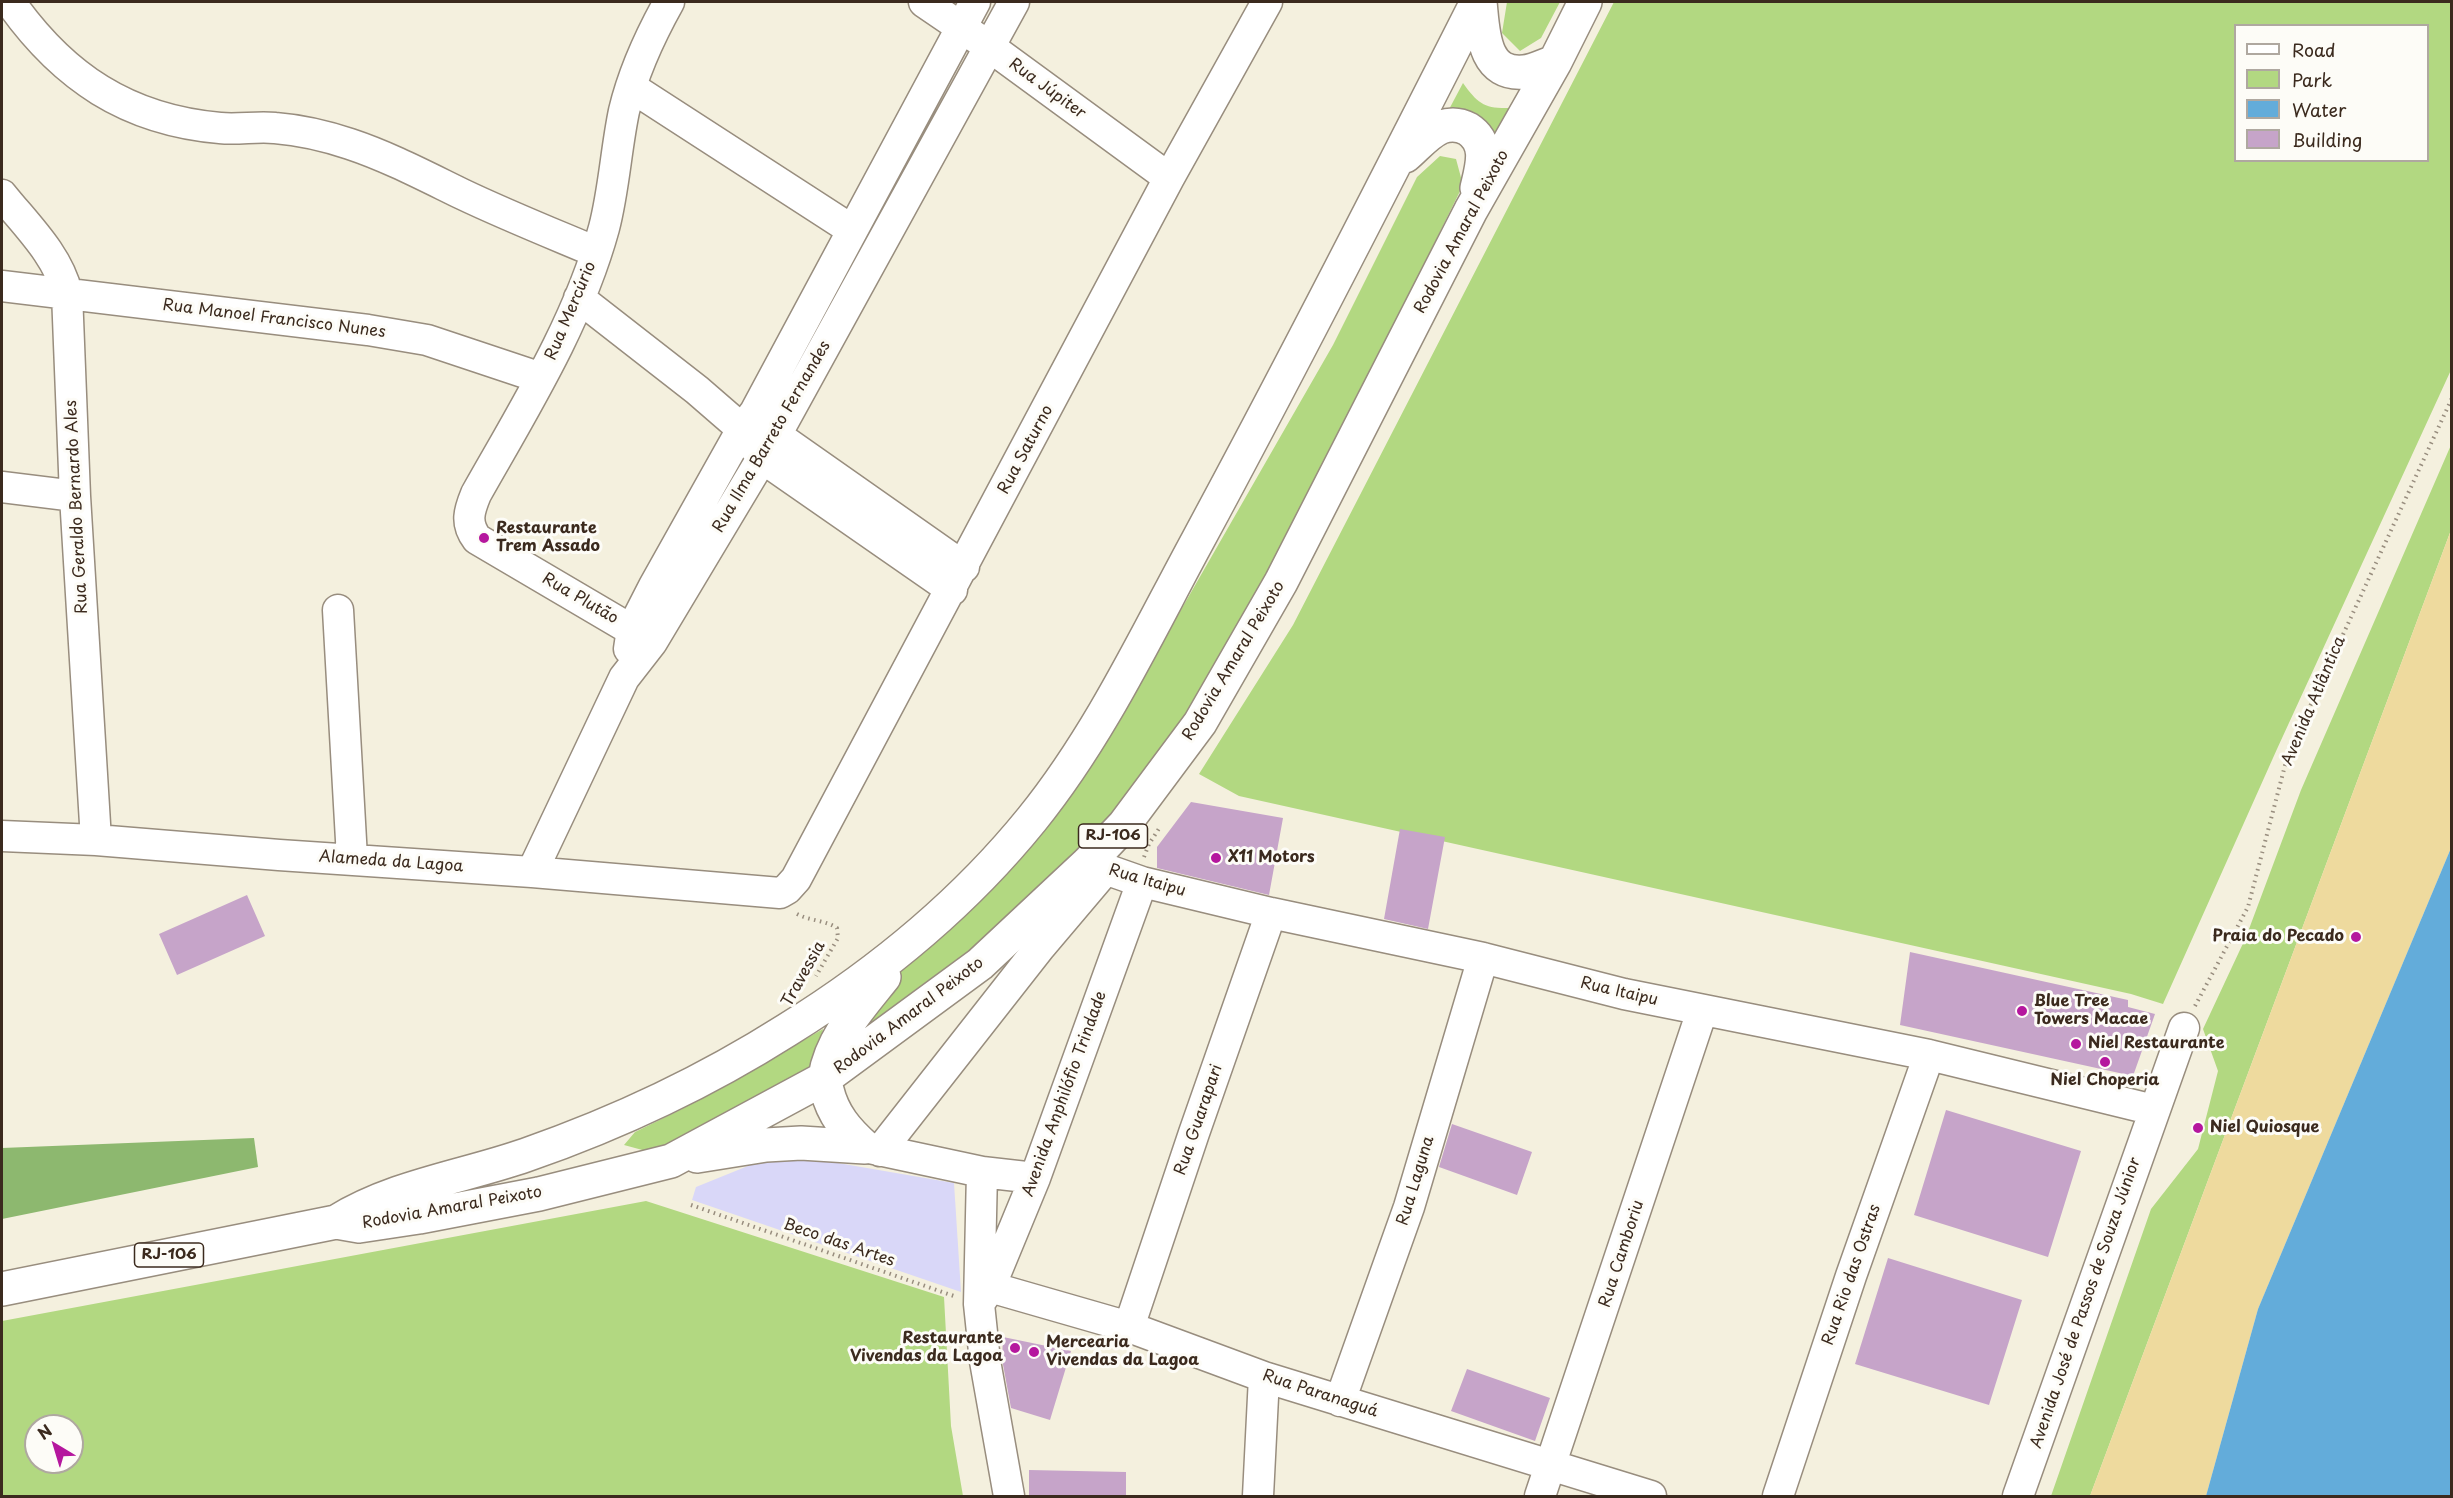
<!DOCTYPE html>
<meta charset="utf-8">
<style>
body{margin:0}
#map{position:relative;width:2453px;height:1498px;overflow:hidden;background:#f4f0de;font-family:"Playpen Sans",sans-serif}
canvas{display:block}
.frame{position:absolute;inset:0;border:3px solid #3b2a1e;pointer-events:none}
.legend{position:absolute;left:2234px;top:24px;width:195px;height:138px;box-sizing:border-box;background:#fdfcf7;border:2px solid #afa8a0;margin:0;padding:8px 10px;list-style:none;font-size:18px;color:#3b2a1e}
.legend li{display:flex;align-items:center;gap:12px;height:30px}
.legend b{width:30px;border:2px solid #afa8a0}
.north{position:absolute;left:24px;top:1414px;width:60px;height:60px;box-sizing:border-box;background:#fdfcf7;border:2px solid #afa8a0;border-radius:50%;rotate:322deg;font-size:16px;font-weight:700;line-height:24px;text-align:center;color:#3b2a1e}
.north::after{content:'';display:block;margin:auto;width:21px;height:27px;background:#b5179e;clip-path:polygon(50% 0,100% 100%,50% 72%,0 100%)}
</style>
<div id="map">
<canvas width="2453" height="1498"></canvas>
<div class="frame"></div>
<ul class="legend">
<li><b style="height:8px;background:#fff"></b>Road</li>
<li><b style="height:16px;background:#b2d881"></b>Park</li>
<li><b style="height:16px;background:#63acda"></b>Water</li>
<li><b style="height:16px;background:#c6a4c9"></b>Building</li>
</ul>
<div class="north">N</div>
</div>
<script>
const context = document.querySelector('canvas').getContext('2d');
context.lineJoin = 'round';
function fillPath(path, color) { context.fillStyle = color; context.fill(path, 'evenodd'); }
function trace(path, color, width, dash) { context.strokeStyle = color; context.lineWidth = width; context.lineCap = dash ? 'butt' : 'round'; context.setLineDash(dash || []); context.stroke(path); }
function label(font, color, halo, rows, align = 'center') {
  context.font = font + ' "Playpen Sans",sans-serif'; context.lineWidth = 6; context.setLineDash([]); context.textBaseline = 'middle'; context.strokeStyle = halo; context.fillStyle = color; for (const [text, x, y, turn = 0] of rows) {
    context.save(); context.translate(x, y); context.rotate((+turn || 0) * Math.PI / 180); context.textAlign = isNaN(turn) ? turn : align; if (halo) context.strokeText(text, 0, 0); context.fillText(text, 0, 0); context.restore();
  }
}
fillPath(new Path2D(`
 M780,1153l174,30 7,109 -269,-92 4,-13z`), '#d9d7f8');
fillPath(new Path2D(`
 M1507,2h53l-19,36 -21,13 -18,-18z
 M1614,2h837v368l-174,379 -114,255 -32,-10 -892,-198 -40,-22 94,-149zM2236,26h192v134h-192z
 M1463,83c15,21 22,26 48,25l-18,34 -47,-27z
 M1440,156l16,3 7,26 -219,445 -111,171 -147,145 -140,107 35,-63 140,-132 99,-142 213,-371 84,-168z
 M2451,445v85l-361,966h-39l100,-287 47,-60 20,-78 -15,-42 43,-92 55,-147z
 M823,1029l-6,40 -127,70 -44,12 -22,-6 11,-13 47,-23z
 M646,1201l298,96 7,129 12,70h-961v-175zM36,1426h36v36h-36z`), '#b2d881');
fillPath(new Path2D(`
 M254,1138l4,29 -256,52v-71z`), '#8db86f');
fillPath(new Path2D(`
 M2451,530v318l-193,461 -52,187h-116z`), '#eeda9e');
fillPath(new Path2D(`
 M2451,848v648h-245l52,-187z`), '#63acda');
fillPath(new Path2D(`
 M1191,802l92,16 -14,77 -112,-27v-21z
 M1400,829l45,8 -17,92 -44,-10z
 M247,895l18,41 -88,39 -18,-41z
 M1910,952l218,48v7l27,7 -22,62 -233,-51z
 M1946,1110l135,41 -33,106 -134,-42z
 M1452,1124l80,28 -15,43 -78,-28z
 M1888,1258l134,42 -33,105 -134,-41z
 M1003,1337l68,14 -21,69 -39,-12 -9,-49z
 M1467,1369l83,29 -15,43 -84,-30z
 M1029,1470l97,2v25h-97z`), '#c6a4c9');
const minor = new Path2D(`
 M10,2c53,75 117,118 210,126 18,2 37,-2 55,0 25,2 51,8 75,16 39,13 75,32 112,50 44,21 89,39 134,58
 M924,2l66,45 179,131
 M631,87l221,143
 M2,195c24,30 56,60 65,98l8,203 21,344
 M2,286l366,44 59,10 114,38
 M579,298l118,92 45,39 20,29 190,132
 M763,421l13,14 188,132
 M2,487l73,9
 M338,610l14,248
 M652,642l-175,-103c-12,-16 -8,-28 -1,-45 48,-85 102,-171 128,-266 10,-38 12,-79 20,-117 9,-38 26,-75 45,-109
 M629,649l3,-20 22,-43 88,-157 13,-17 220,-410
 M2,836l94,4 183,15 253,17 248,21 7,-4 9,-10 373,-701 98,-176
 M1088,863l54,19 129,31 212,45 141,36 305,61 225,55
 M532,872l92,-194 28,-36 124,-207 238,-433
 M865,1147l117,25 53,6
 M880,1151l160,-204 66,-78
 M982,1172l-3,132 6,57 24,135
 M990,1287l139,40 135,50 387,119
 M979,1304l11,-17 45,-109 107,-296
 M1129,1327l65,-194 77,-220
 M1340,1401l69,-194 74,-249
 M1258,1496l6,-119
 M1540,1496l162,-485
 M1778,1496l73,-220 78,-221
 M2018,1496l166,-468`);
const highway = new Path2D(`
 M1480,2c3,27 2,74 44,70 10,-1 21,-7 31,-10
 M1405,156c11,-9 22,-23 36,-29 9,-3 18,-3 27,2 22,14 14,38 9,59
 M865,1147c-18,-16 -32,-32 -38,-57 -1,-4 -3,-9 -2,-13 6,-39 36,-71 59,-100
 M697,1156l69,-11 35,-2 64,4
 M336,1222l23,4 60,-9 120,-23 132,-33 154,-83 155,-114 108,-101 36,-38 76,-102 81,-141 190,-372 84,-148 30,-60
 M2,1289l334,-67c58,-36 127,-45 190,-67 92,-32 179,-73 261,-125 92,-57 177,-127 245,-211 68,-84 115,-185 166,-279 96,-178 188,-358 279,-538`);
trace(minor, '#988d7e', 33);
trace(highway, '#988d7e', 36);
trace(new Path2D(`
 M1144,857l5,-13 11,-17
 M797,914c13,7 28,6 40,14l1,10 -22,38
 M2195,1006l53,-99 40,-153 164,-356
 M691,1205l263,91`), '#988d7e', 4, [1.5, 4.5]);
trace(minor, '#fff', 30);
trace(highway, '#fff', 33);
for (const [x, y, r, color] of [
 [484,538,6,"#b5179e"],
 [1216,858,6,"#b5179e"],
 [2356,937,6,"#b5179e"],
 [2022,1011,6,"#b5179e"],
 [2076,1044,6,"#b5179e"],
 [2105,1062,6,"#b5179e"],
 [2198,1128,6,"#b5179e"],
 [1015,1348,6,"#b5179e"],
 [1034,1352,6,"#b5179e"]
]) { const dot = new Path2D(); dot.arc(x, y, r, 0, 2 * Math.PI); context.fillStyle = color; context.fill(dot); trace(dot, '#fdfcf7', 2); }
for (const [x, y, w] of [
 [1113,836,69],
 [169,1255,69]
]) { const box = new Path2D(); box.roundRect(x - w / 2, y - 12, w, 24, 4.5); context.fillStyle = '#fdfcf7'; context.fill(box); trace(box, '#3b2a1e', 1.5); }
label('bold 15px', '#3b2a1e', null, [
 ["RJ-106",1113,836],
 ["RJ-106",169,1255]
]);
label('16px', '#3b2a1e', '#fdfcf7', [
 ["Rua Júpiter",1047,89,36],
 ["Rodovia Amaral Peixoto",1462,232,-62],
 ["Rua Mercúrio",571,311,-67],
 ["Rua Manoel Francisco Nunes",274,319,7],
 ["Rua Ilma Barreto Fernandes",772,437,-60],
 ["Rua Saturno",1026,450,-62],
 ["Rua Geraldo Bernardo Ales",77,507,-93],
 ["Rua Plutão",580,599,30],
 ["Rodovia Amaral Peixoto",1234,661,-59],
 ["Avenida Atlântica",2314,701,-67],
 ["Alameda da Lagoa",391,862,4],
 ["Rua Itaipu",1147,881,16],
 ["Travessia",804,974,-61],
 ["Rua Itaipu",1619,992,13],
 ["Rodovia Amaral Peixoto",909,1016,-37],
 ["Avenida Anphilófio Trindade",1065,1094,-70],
 ["Rua Guarapari",1199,1120,-71],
 ["Rua Laguna",1416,1181,-73],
 ["Rodovia Amaral Peixoto",452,1208,-10],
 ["Beco das Artes",839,1243,19],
 ["Rua Camboriu",1622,1254,-72],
 ["Rua Rio das Ostras",1852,1275,-71],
 ["Avenida José de Passos de Souza Júnior",2086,1303,-71],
 ["Rua Paranaguá",1320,1394,18]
]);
label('bold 16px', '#3b2a1e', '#fdfcf7', [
 ["Restaurante",496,529],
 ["Trem Assado",496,547],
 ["X11 Motors",1228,858],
 ["Praia do Pecado",2344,937,"right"],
 ["Blue Tree",2034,1002],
 ["Towers Macae",2034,1020],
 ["Niel Restaurante",2088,1044],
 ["Niel Choperia",2105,1081,"center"],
 ["Niel Quiosque",2210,1128],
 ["Restaurante",1003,1339,"right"],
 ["Vivendas da Lagoa",1003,1357,"right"],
 ["Mercearia",1046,1343],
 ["Vivendas da Lagoa",1046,1361]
], 'left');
</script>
